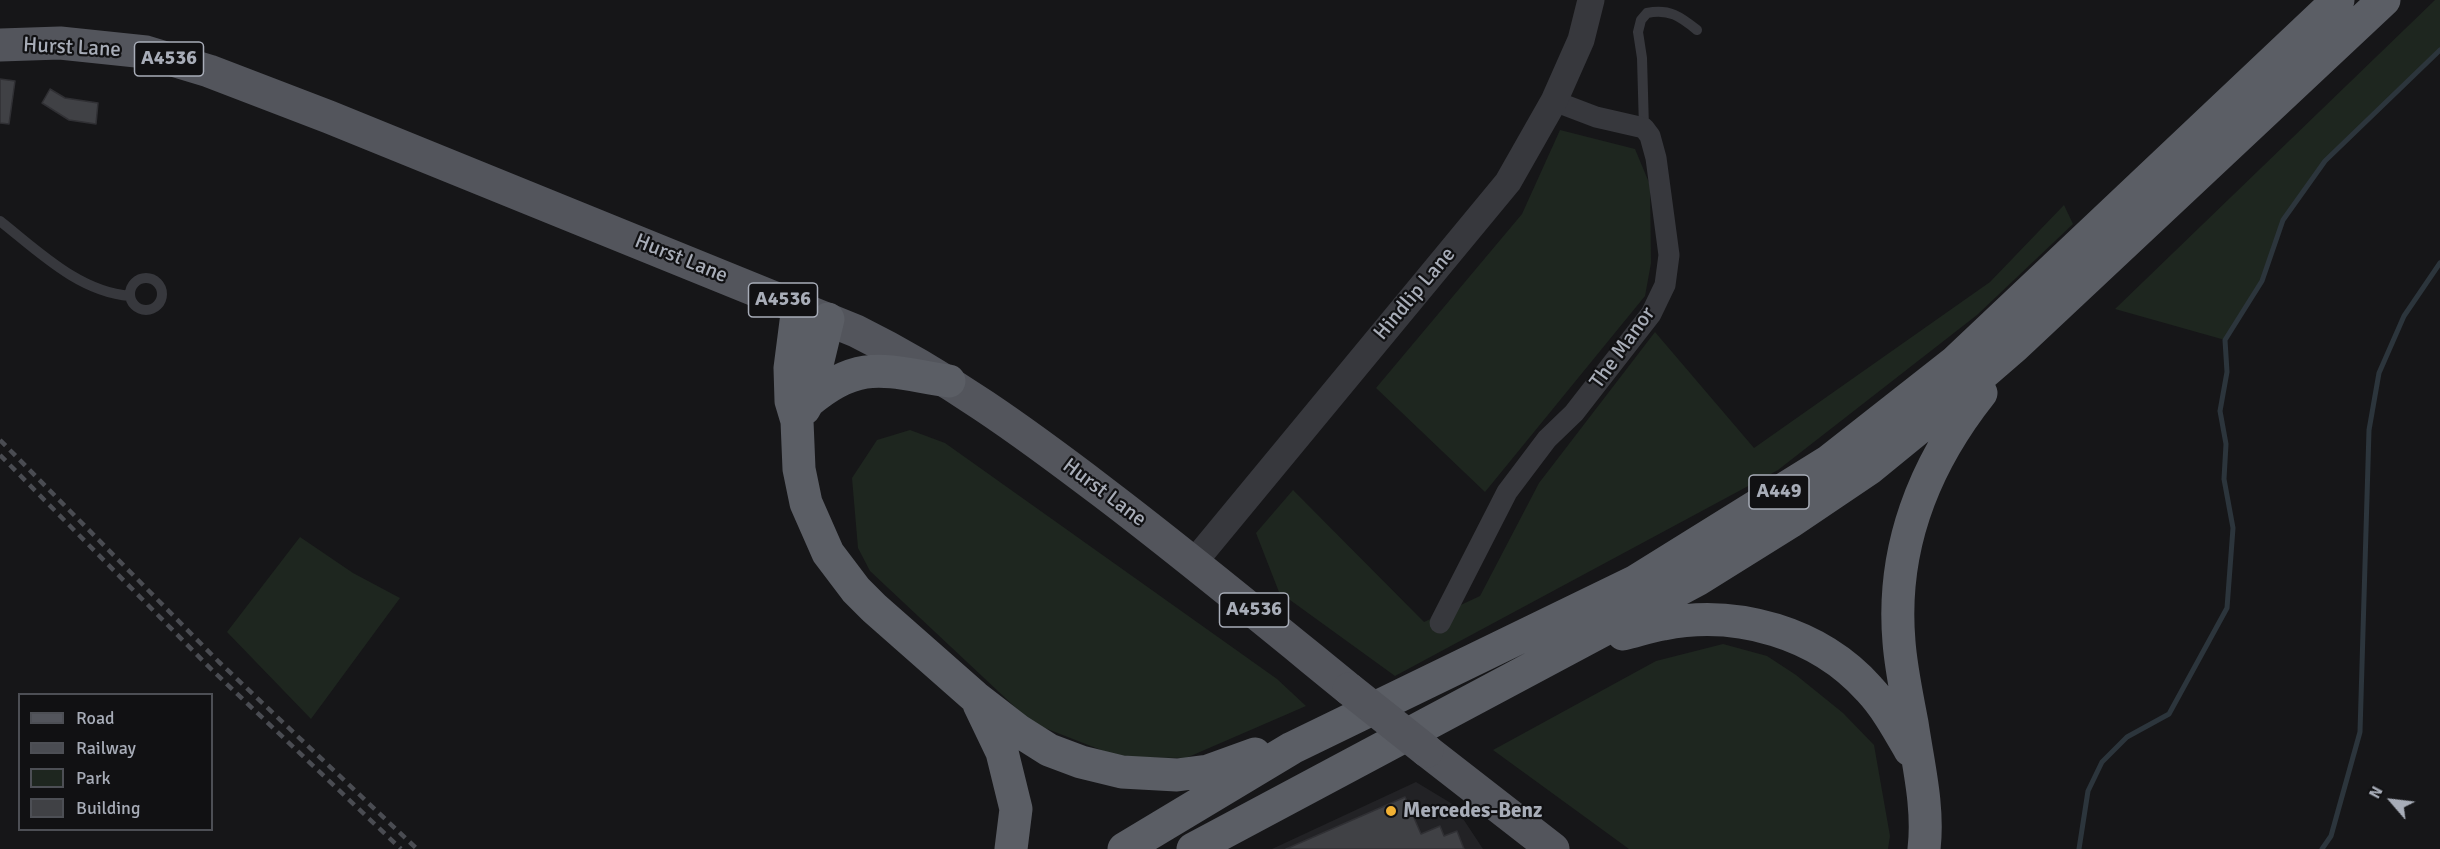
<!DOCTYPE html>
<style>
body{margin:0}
#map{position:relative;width:2440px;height:849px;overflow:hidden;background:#161618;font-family:Signika,sans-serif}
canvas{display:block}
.legend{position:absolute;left:18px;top:693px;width:195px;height:138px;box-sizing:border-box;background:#111113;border:2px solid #4d4f55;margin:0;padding:8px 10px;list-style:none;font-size:18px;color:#a8adb8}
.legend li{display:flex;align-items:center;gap:12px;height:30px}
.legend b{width:30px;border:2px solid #4d4f55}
.north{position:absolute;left:2362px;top:771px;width:60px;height:60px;-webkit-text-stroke:4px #111113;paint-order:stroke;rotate:298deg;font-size:16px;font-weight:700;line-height:24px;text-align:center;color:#a8adb8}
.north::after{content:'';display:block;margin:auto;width:21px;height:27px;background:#a8adb8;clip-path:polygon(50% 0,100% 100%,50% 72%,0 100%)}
</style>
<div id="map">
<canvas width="2440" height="849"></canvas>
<ul class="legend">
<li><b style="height:8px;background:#53555c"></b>Road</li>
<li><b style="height:8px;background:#4a4c52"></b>Railway</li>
<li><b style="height:16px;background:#1e261f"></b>Park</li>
<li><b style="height:16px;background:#404145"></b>Building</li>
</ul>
<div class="north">N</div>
</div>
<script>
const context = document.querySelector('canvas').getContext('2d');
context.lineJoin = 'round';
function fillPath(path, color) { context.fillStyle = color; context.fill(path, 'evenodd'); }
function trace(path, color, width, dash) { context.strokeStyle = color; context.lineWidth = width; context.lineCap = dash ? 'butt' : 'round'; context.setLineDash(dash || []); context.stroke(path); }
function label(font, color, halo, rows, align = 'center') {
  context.font = font + ' Signika,sans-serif'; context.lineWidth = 4.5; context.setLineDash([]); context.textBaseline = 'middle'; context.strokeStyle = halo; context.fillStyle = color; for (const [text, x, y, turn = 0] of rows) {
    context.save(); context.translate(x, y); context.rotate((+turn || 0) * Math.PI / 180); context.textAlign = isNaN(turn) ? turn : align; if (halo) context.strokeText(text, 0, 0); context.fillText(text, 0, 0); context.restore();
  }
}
fillPath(new Path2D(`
 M1416,782l38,23 29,44h-211z`), '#222225');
fillPath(new Path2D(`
 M2435,0h5v50l-116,111 -41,59 -21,61 -37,59 -110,-31z
 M1560,130l75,19 15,36 1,78 -6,33 -160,196 -109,-104 146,-174z
 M2064,205l9,19 -96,91 -199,155 -383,206 -116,-84 -23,-59 37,-43 131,132 56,-26 59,-113 116,-151 99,116 236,-166z
 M910,430l35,13 332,236 29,27 -120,52 -67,-1 -87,-34 -162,-152 -12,-23 -6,-70 25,-38z
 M300,537l53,36 47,25 -89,121 -84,-87z
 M1723,644l44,12 29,19 47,38 31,32 16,91 -2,13h-259l-136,-99 163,-89z`), '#1e261f');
trace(new Path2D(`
 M2079,849l9,-58 14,-29 25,-25 42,-23 58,-106 6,-80 -9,-49 2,-35 -6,-33 7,-39 -2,-32 37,-59 21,-61 42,-59 115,-111
 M2322,849l9,-13 29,-104 9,-302 10,-57 25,-57 36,-53`), '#2c353c', 5);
const building = new Path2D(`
 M0,79l15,2 -6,43 -9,-1z
 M50,89l15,9 33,5 -2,21 -27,-4 -27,-17z
 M1405,797l16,37 19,-8 4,10 13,-5 7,18h-178z`);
fillPath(building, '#404145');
trace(building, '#303034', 1.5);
trace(new Path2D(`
 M1644,128l-2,-70 -4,-26 3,-12 6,-7c22,-5 34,4 50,17
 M0,221c38,30 79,71 130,75
 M130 294a16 16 0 1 1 32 0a16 16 0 1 1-32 0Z`), '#37383d', 10);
trace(new Path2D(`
 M1440,623l67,-131 40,-53 27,-26 77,-99 14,-29 4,-30 -13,-97 -6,-22 -6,-8 -48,-11 -42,-16`), '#37383d', 21);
trace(new Path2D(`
 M1194,562l314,-380 46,-81 27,-61 10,-40`), '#37383d', 27);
trace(new Path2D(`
 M0,45l60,-2 86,9 63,19 120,46 527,214c91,45 168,101 248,162 83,63 164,130 245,196
 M1427,751l126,98`), '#53555c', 33);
trace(new Path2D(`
 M798,306l-8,62 1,33 6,20 2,48 7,34 22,50 28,37 18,18 101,89 44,34 30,19 32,12 41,10 55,3 31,-4 47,-17
 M808,402c53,-45 79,-30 141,-21
 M804,409l4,-7 20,-83
 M1623,634c13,-3 27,-8 40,-10 74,-15 156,9 206,65 17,18 29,40 41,61
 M979,704l23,48 14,57 -5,40
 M1124,849l168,-101 344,-167 193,-120 126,-99 383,-362
 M1193,849l504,-269 93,-58 80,-54 71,-58 74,-64 369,-346
 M1924,849c5,-42 -6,-85 -12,-126 -5,-27 -11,-54 -13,-81 -8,-93 25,-177 82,-249`), '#5b5e65', 33);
trace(new Path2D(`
 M0,440l219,222 198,187
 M0,455l212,215 189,179`), '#4a4c52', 4.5, [8, 6]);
trace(new Path2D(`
 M1349,689l78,62`), '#53555c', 33);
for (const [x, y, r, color] of [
 [1391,811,6,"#f2b134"]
]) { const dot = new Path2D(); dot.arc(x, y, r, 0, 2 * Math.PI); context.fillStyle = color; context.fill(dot); trace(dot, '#111113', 2); }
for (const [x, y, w] of [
 [169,59,69],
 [783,300,69],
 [1779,492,60],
 [1254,610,69]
]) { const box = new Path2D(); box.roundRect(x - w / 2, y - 17, w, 34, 4.5); context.fillStyle = '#111113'; context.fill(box); trace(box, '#a8adb8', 1.5); }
label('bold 20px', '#a8adb8', null, [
 ["A4536",169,59],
 ["A4536",783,300],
 ["A449",1779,492],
 ["A4536",1254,610]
]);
label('21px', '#a8adb8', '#111113', [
 ["Hurst Lane",72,48,3],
 ["Hurst Lane",681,259,22],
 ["Hindlip Lane",1415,294,-50],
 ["The Manor",1623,348,-54],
 ["Hurst Lane",1104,493,37]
]);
label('bold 21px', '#a8adb8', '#111113', [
 ["Mercedes-Benz",1403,811]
], 'left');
</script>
